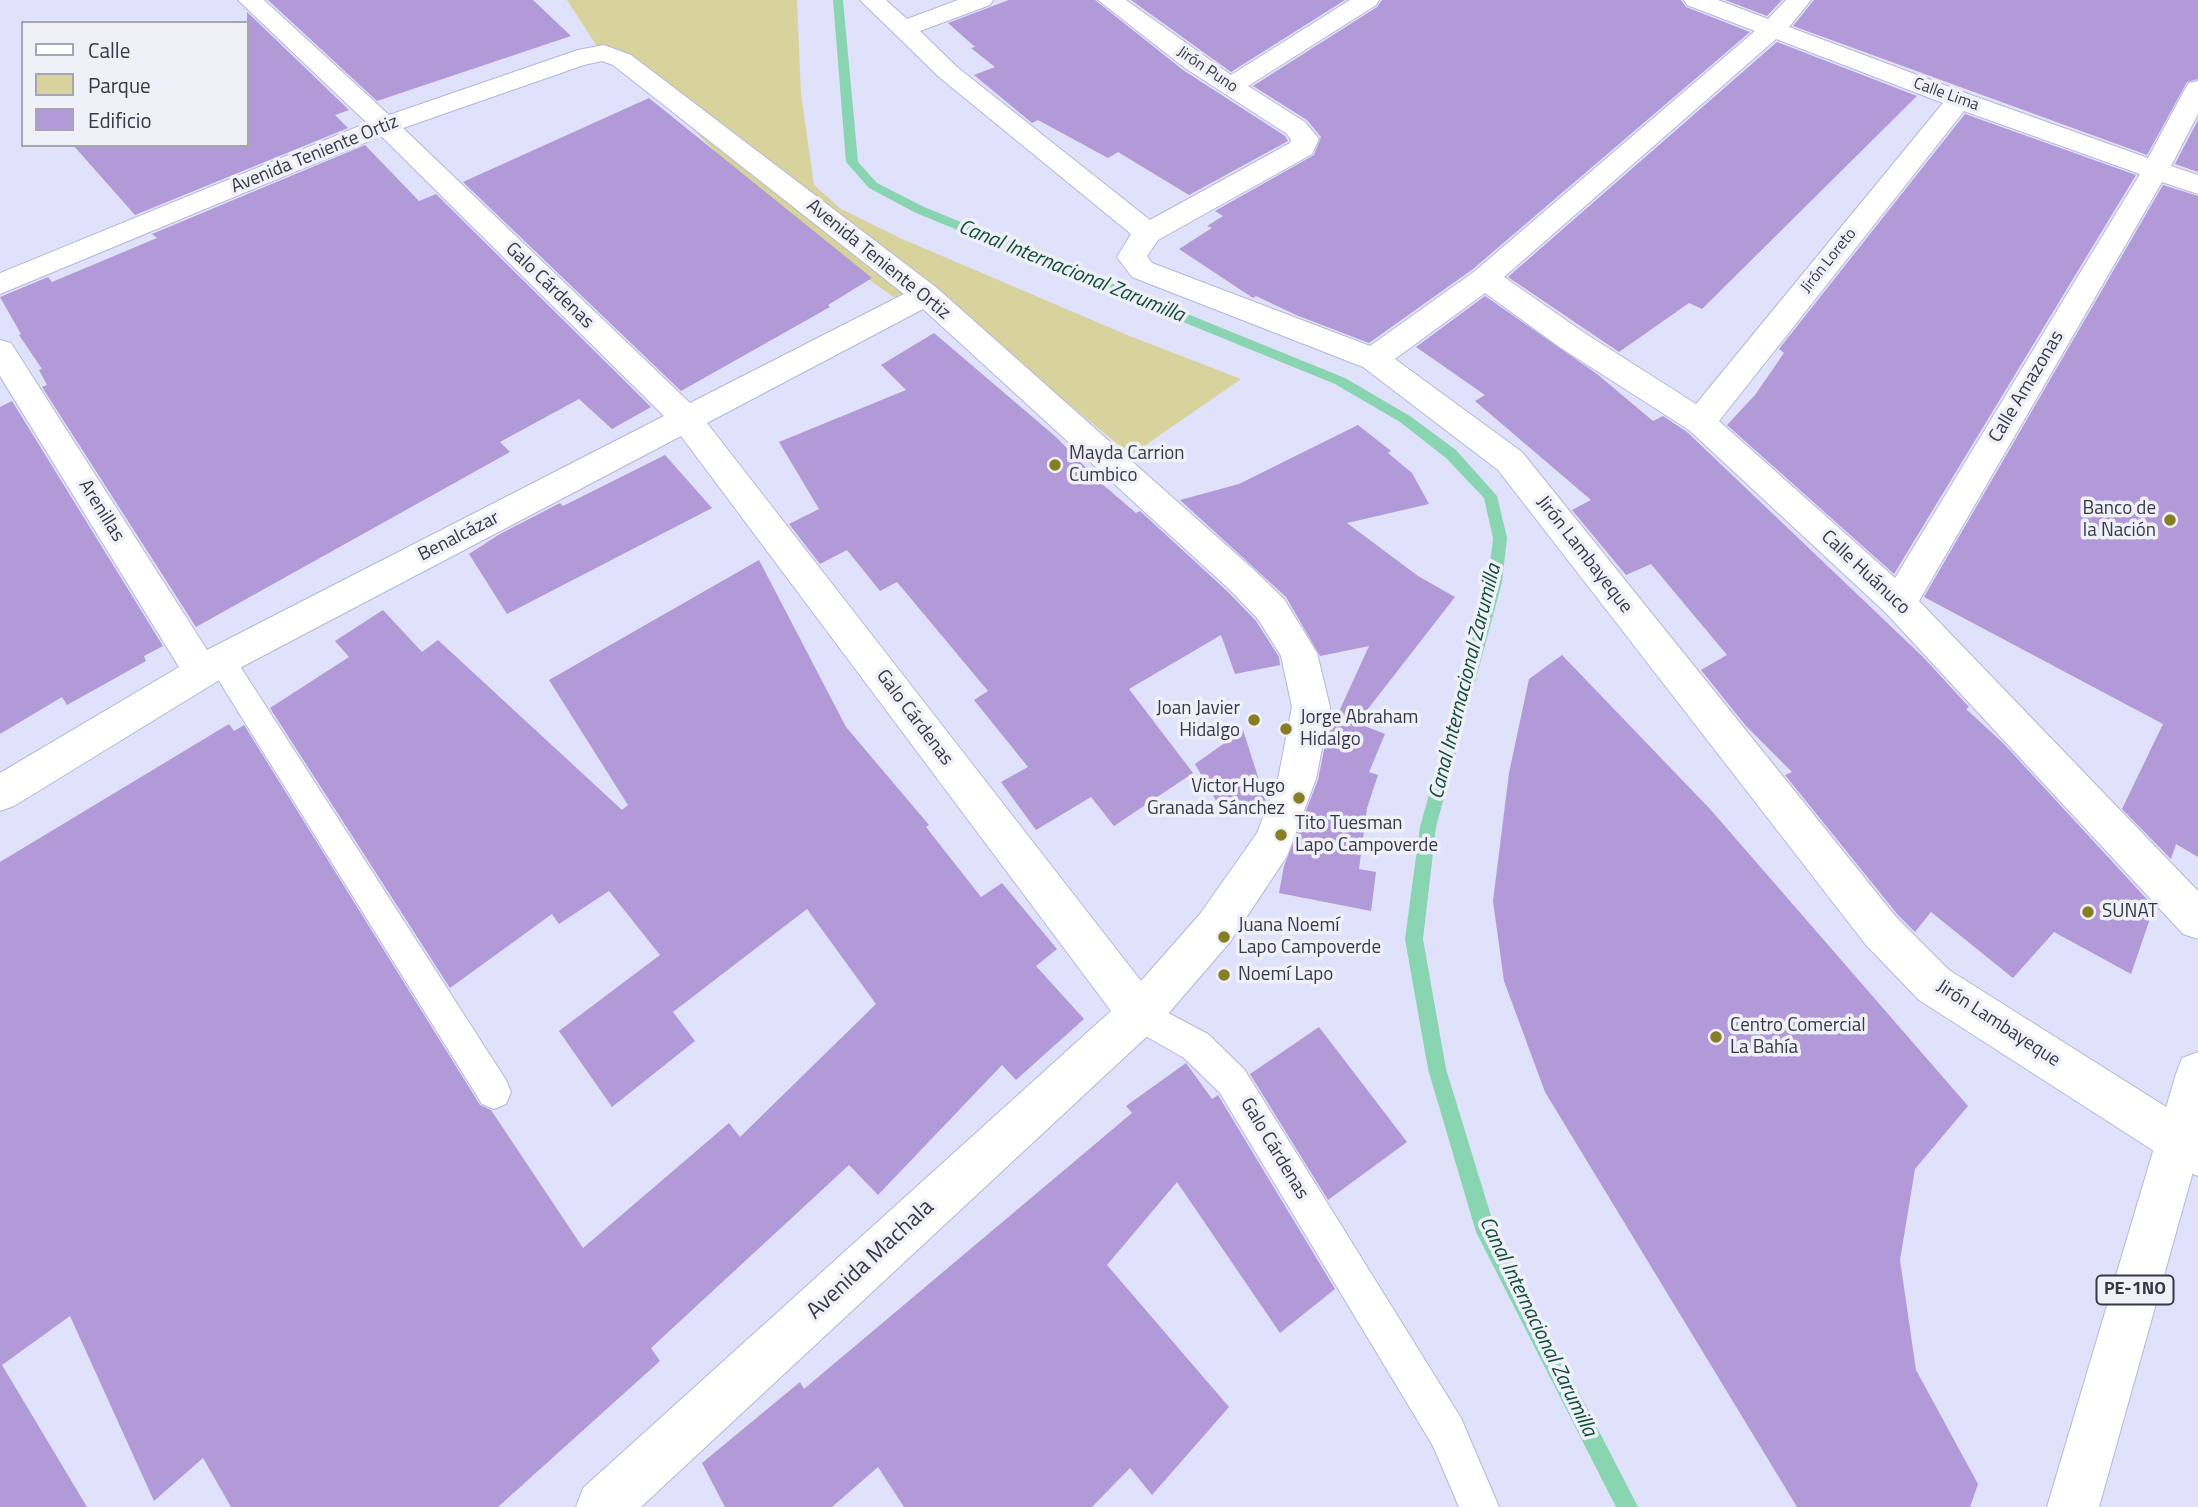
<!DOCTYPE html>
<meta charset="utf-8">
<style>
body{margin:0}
#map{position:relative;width:2198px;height:1507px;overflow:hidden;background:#e0e1fa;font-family:"Titillium Web",sans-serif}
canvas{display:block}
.legend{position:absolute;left:21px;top:21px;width:228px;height:126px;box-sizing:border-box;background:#eff0f8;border:2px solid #a6a6b2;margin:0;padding:9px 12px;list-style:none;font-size:21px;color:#383849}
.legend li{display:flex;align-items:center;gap:14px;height:35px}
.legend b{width:35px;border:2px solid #a6a6b2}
</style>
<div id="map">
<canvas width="2198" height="1507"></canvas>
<ul class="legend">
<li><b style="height:9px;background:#fff"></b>Calle</li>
<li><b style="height:19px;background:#d8d39d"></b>Parque</li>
<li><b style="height:19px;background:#b299d7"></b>Edificio</li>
</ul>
</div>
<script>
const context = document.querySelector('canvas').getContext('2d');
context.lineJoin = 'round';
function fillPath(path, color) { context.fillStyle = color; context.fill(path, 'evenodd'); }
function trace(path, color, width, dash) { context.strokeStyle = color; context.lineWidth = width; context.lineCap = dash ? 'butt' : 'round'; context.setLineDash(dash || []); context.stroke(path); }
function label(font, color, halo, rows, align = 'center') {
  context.font = font + ' "Titillium Web",sans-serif'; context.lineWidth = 7; context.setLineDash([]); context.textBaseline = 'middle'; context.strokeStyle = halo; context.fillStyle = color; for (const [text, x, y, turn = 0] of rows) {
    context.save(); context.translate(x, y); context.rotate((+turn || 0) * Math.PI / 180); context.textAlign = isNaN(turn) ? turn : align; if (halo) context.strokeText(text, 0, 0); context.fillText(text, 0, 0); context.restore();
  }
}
fillPath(new Path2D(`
 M567,0h230l4,94 13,91 27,24 59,29 227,97 114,44 -110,76 -159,-130 -80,-29 -116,-83 -93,-94 -15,-34 -20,9 -48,-43z`), '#d8d39d');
fillPath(new Path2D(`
 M833,0h10l15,162 19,21 47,24 421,171 65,38 46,34 41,46 10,42 -5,44 -66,245 -13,112 23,130 49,160 143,278h-22l-140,-275 -48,-163 -23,-130 15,-112 68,-245 5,-44 -9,-40 -38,-40 -46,-36 -65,-38 -419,-171 -47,-25 -23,-26z`), '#89d5b1');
fillPath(new Path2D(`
 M268,0h265l38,36 -194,65z
 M1009,0h86l88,70 102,66 3,5 -99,54 -71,-43 -10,6 -70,-38 -6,3 -58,-48 21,-8 -24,-19 4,-1 -27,-24z
 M1131,0h214l-114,72z
 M1382,0h299l5,7 64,25 -277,237 -104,74 -73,-28 -40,-19 -3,2 -74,-49 33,-21 -5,-2 16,-10 -8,-5 99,-56 7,-18 -14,-17 -54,-34 124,-79z
 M1725,0h57l-15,16z
 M1814,0h384v79l-11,3 -40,73 -354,-129z
 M247,12l102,98 -14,5 13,13 -213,87 -62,-70h174z
 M1777,42l140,54 -215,213 -13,-6 -70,49 -111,-75z
 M649,98l223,180 -44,27 2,2 -149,84 -218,-209z
 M1965,114l171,61 -242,399 -167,-149 28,-30 29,-42 -5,-4z
 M2198,120v52l-23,-8z
 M365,145l54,56 17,-7 215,213 -39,22 -33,-30 -79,43 10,10 -314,175 -154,-240 5,-2 -8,-15 3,-1 -23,-34 2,-1 -21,-37 48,-20 4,5 105,-44 -5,-4z
 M2163,185l35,11v661l-22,-13 -5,15 -49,-50 41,-85 -239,-127z
 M1485,296l112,78 56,47 10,-5 24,16 236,225 46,50 -3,2 37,34 151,164 -23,67 -77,-42 -41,46 -82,-66 -16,20 -17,-17 -113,-140 7,-3 -46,-46 -45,-56 26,-15 -76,-91 -25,11 -54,-65 19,-10 -116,-99 10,-6 -69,-48z
 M934,333l122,104 46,47 34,29 4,-2 87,80 29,30 23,36 1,8 -45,9 -14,-39 -92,54 64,84 -79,53 -23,-29 -55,33 -35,-48 27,-15 -54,-67 14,-9 -91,-109 -17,9 -33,-41 -27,14 -31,-40 30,-15 -40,-67 127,-52 -25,-25z
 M12,401l151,245 -19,10 2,5 -79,44 -5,-8 -62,37v-327z
 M1358,425l33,26 -3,2 24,20 17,31 -82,19 71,53 37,21 -98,126 28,11 -16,38 9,3 -11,33 -8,61 17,3 -5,39 -92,-18 5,-27 34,-86 8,-40 43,-94 -49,10 -34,-59 -106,-97 59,-16z
 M665,455l47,53 -205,106 -38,-60 31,-20 60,-31 3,3z
 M759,560l87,167 83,98 -3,2 55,70 21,-14 55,66 -21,17 48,53 -68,61 -14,-15 -124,130 -29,-30 -198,183 9,13 -162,146h-267l-28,-49 -49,43 -84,-185 -68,49 85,142h-87v-645l229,-138 5,7 10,-6 236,380 11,5 92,138 146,-125 11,14 136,-133 -69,-95 -134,103 22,29 -83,66 -53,-76 101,-76 -51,-64 -50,33 -7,-10 -102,74 -180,-280 79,-51 -14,-16 48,-31 39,42 16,-12 184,170 6,-5 -79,-125z
 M1562,655l148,154 258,297 -53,63 -15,91 16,110 62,114 -8,23h-173l-252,-415 -41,-111 -11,-80 16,-128 20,-94z
 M1243,730l23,72 -2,6 -41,5 -28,-49z
 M1319,1027l88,115 -79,58 -78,-126z
 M1186,1063l26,36 6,-4 117,194 -55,44 -103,-151 -70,83 122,142 -77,88 -22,-27 -38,39h-188l-26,-40 -46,40h-107l-23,-44 98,-81 4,7 328,-276 -6,-7z`), '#b299d7');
const service = new Path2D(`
 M221,648l10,4 275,428 5,12 -5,12 -12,5 -12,-5 -271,-436 -4,-8 4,-8z
 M1140,998l68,36 36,35 217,349 38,89h-40l-26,-61 -213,-353 -36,-35 -56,-32 -5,-12 5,-12z`);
const minor = new Path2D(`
 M238,0h26l125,115 189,-65 26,-5 27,10 306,233 316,281 31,30 33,54 13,54 -14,72 -29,77 -57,86 -75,87 -514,478h-65l7,-19 528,-477 -430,-575 -447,235 -220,135 -14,5v-38l179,-106 -179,-291v-36l11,3 196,307 457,-234 -283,-280 -381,158v-21l367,-150zM602,61l11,4 291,229 -214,109 -287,-275 181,-63zM923,309l306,280 29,30 23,37 11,51 -14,72 -21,54 -57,81 -59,67 -434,-558z
 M860,0h26l21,19 51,-19h35l-3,5 -70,26 37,36 193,153 140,-77 1,-3 -4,-6 -102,-66 -87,-68h28l105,75 119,-75h29l-3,5 -128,81 57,36 14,17 -7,15 -154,86 -11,16 5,7 218,83 105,-75 280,-240 -68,-26 -3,-5h34l50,19 18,-19h25l-22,27 179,67 180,64 37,-69 4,-6 9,-2v33l-27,52 27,9v19l-36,-12 -243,419 279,290v48l-15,-5 -297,-321 -197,-183 -128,-82 -76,-55 -90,66 127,93 374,465 53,53 249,157v49l-16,-7 -263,-169 -53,-55 -368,-475 -135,-103 -231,-90 -15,-20 14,-23 -192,-157zM1776,39l167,64 -247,301 -113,-72 -79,-55zM1964,111l176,63 -245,404 -176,-157z`);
const primary = new Path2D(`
 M2198,1052v102l-99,353h-52l129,-433 6,-16z`);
trace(service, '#b5b6de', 2);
trace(minor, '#b5b6de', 2);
trace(primary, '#b5b6de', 2);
fillPath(service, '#fff');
fillPath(minor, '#fff');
fillPath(primary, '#fff');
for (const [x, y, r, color] of [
 [1055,465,7,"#887e25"],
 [2170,520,7,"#887e25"],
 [1254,720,7,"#887e25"],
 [1286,729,7,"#887e25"],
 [1299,798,7,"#887e25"],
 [1281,835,7,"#887e25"],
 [2088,912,7,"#887e25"],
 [1224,937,7,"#887e25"],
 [1224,975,7,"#887e25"],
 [1716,1037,7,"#887e25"]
]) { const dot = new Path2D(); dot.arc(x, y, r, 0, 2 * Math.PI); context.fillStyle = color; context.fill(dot); trace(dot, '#eff0f8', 2.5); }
label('16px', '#383849', '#eff0f8', [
 ["Jirón Puno",1207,70,34],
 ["Calle Lima",1946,95,20],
 ["Jirón Loreto",1829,261,-51]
]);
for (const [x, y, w] of [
 [2135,1290,77]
]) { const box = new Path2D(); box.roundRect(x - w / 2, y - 14.5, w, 29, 5); context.fillStyle = '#eff0f8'; context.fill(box); trace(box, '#383849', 2); }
label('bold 18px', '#383849', null, [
 ["PE-1NO",2135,1290]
]);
label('19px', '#383849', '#eff0f8', [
 ["Avenida Teniente Ortiz",315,155,-22],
 ["Avenida Teniente Ortiz",878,260,39],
 ["Galo Cárdenas",549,286,44],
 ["Calle Amazonas",2027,387,-59],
 ["Arenillas",101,511,58],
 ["Benalcázar",459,537,-27],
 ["Jirón Lambayeque",1584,555,52],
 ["Calle Huánuco",1865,573,43],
 ["Galo Cárdenas",914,718,53],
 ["Jirón Lambayeque",1998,1024,33],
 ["Galo Cárdenas",1274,1149,59]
]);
label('19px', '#383849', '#eff0f8', [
 ["Mayda Carrion",1069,454],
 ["Cumbico",1069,476],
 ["Banco de",2156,509,"right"],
 ["la Nación",2156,531,"right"],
 ["Joan Javier",1240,709,"right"],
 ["Hidalgo",1240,731,"right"],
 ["Jorge Abraham",1300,718],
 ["Hidalgo",1300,740],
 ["Victor Hugo",1285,787,"right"],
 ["Granada Sánchez",1285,809,"right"],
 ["Tito Tuesman",1295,824],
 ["Lapo Campoverde",1295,846],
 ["SUNAT",2102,912],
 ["Juana Noemí",1238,926],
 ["Lapo Campoverde",1238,948],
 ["Noemí Lapo",1238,975],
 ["Centro Comercial",1730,1026],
 ["La Bahía",1730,1048]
], 'left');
label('italic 21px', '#104e36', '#eff0f8', [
 ["Canal Internacional Zarumilla",1071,272,22],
 ["Canal Internacional Zarumilla",1466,682,-76],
 ["Canal Internacional Zarumilla",1537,1327,64]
]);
label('23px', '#383849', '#eff0f8', [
 ["Avenida Machala",871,1260,-43]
]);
</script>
